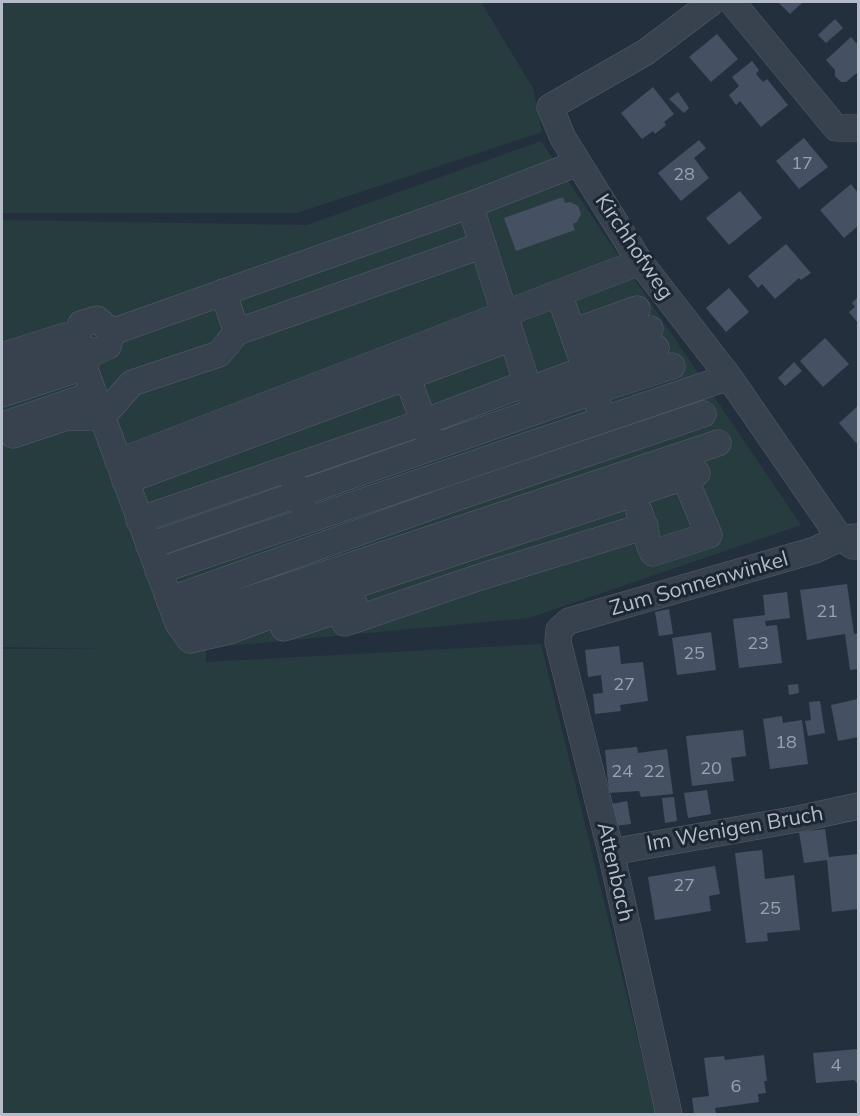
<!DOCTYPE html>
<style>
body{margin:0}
#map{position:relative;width:860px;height:1116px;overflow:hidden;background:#242f3e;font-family:Mulish,sans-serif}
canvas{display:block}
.frame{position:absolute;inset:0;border:3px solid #b4bcc9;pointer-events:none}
</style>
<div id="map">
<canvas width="860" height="1116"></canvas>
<div class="frame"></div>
</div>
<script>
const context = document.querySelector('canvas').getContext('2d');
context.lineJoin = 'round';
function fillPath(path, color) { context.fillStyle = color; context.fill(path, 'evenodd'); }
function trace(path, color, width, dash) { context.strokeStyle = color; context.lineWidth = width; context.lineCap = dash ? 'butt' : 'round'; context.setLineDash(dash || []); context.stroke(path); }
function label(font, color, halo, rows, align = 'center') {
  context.font = font + ' Mulish,sans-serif'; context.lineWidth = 6; context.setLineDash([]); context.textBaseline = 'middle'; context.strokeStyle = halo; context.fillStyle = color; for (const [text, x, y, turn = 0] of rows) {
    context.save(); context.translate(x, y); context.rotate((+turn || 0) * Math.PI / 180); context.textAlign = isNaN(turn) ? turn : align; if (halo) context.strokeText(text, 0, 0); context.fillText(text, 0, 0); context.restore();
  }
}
fillPath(new Path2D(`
 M2,2h483l-3,2 51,84 9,44 -245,81h-295z
 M541,141l260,384 -272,93 -343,32h20v12l335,-18 115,470h-654v-465h104l-104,-2v-427l305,5z`), '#263c3f');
fillPath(new Path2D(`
 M778,2h25l-13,12z
 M835,19l8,9 -17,15 -8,-8z
 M717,34l21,25 -27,23 -22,-25z
 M851,37l7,8v27l-12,10h-5l-6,-6v-6l-9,-10z
 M752,61l7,9 -3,4 7,8 4,-3 21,26 -27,22 -21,-26 -4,4 -7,-10 10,-9 -7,-9z
 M653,87l21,27 -10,8 2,3 -11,9 -2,-3 -11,8 -21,-26z
 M678,92l11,16 -5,5 -15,-14z
 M804,138l24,29 -29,22 -23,-28z
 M699,140l7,8 -12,10 15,20 -28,23 -23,-28z
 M851,184l7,9v33l-14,12 -24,-28z
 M740,191l22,27 -33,27 -23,-27z
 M563,197l2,6 5,-1 8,4 3,8 -4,8 -4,2 2,6 -59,21 -12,-33z
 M786,244l25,29 -10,7 -2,-2 -24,21 -13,-15 -4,4 -10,-12z
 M729,288l20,24 -23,20 -20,-24z
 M858,297v26l-9,-11 6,-5 -3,-4z
 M825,338l24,26 -26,23 -23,-26z
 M794,362l8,9 -17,15 -7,-8z
 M858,406v39l-19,-22z
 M847,584l7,50 4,-1v36l-8,1 -5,-36 -38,6 -7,-50z
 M787,592l3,26 -25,3 1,5 11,-1 5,38 -43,5 -6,-49 32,-4 -2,-20z
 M669,609l4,25 -14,2 -4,-24z
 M711,632l5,38 -39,5 -5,-37z
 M619,646l2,18 22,-2 5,39 -28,4 1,6 -26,3 -2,-20 10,-1 -2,-18 -13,2 -3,-27z
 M798,684l1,9 -10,2 -1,-10z
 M858,699v38l-20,4 -7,-36z
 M820,701l5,32 -17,3 -3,-15 6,-1 -2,-18z
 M782,716l1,7 19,-3 6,44 -38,5 -7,-50z
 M743,730l3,26 -15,2 3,23 -42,5 -6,-50z
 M637,747l1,6 29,-4 6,45 -32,3 -2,-6 -30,2 -4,-43z
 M707,790l4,24 -23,4 -4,-25z
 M674,797l3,24 -12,2 -3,-25z
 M627,801l4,23 -16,2 -3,-22z
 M825,829l4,28 29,-3v55l-26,3 -5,-52 -23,3 -5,-31z
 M762,850l3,29 29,-4 6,55 -33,3 1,8 -22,2 -11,-90z
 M715,866l5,28 -11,2 2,15 -56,9 -7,-43z
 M858,1049v35l-4,-4 -38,3 -3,-30z
 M764,1055l3,26h-3l2,12 -8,1 1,8 -44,6 1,6h-22l-2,-16 17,-2 -5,-38 20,-2 1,4z`), '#455162');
const minor = new Path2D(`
 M712,2l-66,50 -96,55 13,31 77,124 89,115 111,161 13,8
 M732,2l104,126h22
 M578,163l-108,42 -358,127 -4,14 -18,8 -6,13 94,256 540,-180
 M470,205l62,195
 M223,292l14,40
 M559,294l40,113
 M573,332l64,-23
 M580,352l70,-23
 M90,354l-14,-13 5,-17 16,-5 15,13
 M2,356l63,-20 5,16 -68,21
 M402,363l28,76
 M529,390l57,-21 70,-21
 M2,394l82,-27
 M94,394l-85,29 4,12 54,-18h35l30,-34 87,-29 18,-22 246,-87
 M118,462l522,-200
 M289,469l15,41
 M125,481l387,-143
 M639,511c5,14 7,29 14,42l56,-18 -19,-45
 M139,520l285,-98 103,-39
 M149,546l445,-155 78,-25
 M158,571l571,-194
 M328,576l17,47 135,-46 165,-51
 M169,600l283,-101 251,-85
 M178,623l12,17 39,-9 105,-39 363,-119
 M284,628l71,-23
 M611,852l187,-33 60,-13
 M669,1114l-58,-262 -53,-210 1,-12 10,-9 246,-71 25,-12 18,-1`);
trace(minor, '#565f6c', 27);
trace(minor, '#38414e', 26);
label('18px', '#98a1af', null, [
 ["17",802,164],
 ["28",684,175],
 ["21",827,612],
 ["23",758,644],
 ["25",694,654],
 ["27",624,685],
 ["18",786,743],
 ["20",711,769],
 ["24",622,772],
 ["22",654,772],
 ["27",684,886],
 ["25",770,909],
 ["4",836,1066],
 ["6",736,1087]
]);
label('21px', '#b4bcc9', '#1d2633', [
 ["Kirchhofweg",634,247,56],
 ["Zum Sonnenwinkel",699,584,-16],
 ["Im Wenigen Bruch",735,829,-10],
 ["Attenbach",615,872,77]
]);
</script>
